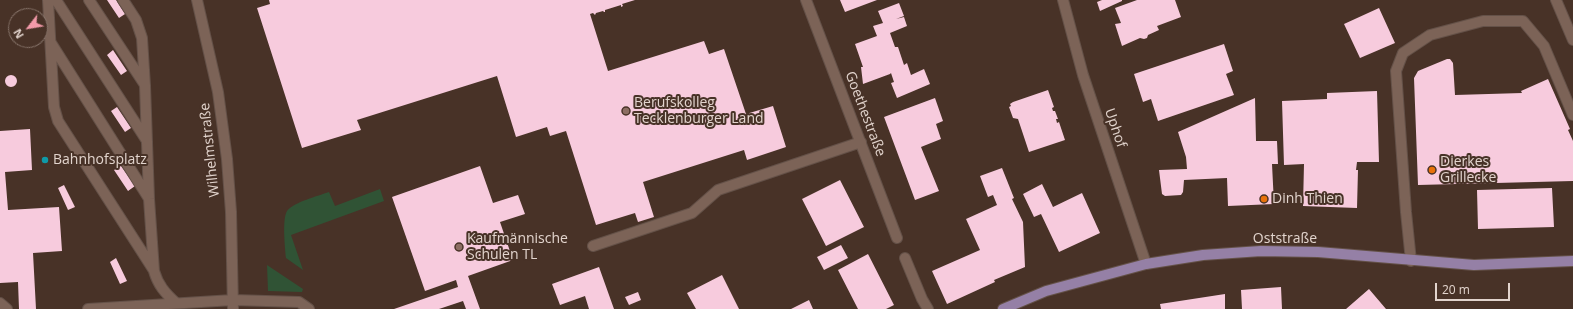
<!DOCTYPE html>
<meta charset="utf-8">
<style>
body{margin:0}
#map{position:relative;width:1573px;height:309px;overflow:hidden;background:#483227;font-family:"Open Sans",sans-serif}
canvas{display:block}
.north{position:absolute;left:8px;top:8px;width:40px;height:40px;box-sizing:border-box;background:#483227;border:1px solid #867369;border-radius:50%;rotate:239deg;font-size:11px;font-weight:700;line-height:16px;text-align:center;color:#e2d4cd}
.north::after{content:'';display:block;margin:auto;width:14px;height:18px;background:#f39aa9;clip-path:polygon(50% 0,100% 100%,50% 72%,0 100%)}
.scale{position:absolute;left:1435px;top:283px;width:75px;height:18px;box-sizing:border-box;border:2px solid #e2d4cd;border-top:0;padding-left:5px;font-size:12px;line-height:14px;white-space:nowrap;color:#e2d4cd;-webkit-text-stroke:3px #483227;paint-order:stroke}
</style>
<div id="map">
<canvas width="1573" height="309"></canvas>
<div class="north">N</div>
<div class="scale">20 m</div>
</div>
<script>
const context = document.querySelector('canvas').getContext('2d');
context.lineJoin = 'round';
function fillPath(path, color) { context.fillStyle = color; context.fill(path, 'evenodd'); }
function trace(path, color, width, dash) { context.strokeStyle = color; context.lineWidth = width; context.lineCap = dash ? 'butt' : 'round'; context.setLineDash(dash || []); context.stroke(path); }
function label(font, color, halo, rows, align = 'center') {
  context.font = font + ' "Open Sans",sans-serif'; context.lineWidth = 4; context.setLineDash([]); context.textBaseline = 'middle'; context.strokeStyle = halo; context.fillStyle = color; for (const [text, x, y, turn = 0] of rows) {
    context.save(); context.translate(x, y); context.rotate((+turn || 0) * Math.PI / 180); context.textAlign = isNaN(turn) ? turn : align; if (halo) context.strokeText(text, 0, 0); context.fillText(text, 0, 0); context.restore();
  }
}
fillPath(new Path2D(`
 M380,189l4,12 -93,34 12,35 -17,-12c-1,-10 -4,-39 1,-47 7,-9 31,-15 42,-19l6,14z
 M267,265l36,24 -1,3 -34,-1z`), '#305335');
fillPath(new Path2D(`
 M107,0h9l9,14 -6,4z
 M269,0h366l-13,4 1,2 -2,1v-2l-16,5v2h-1l-1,-1 -7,2 -1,2 -2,-2 -3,1 18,57 96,-30 5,13 15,-5 22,65 27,-8 13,41 -39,13 -3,-10 -101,32 11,35 -16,5 -3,-9 -39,12 -30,-94 -16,5 -3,-9 -31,10 -19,-61 -140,44 4,10 -59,18 -45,-140 13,-4z
 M840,0h37l-32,12z
 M1102,0h20v1l-22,10 -3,-9z
 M1137,0h38l6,17 -24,9 2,4 -11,5 -1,3 -3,1 -4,-1 -18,8 -7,-22 6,-1 -6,-15z
 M899,3l5,13 -8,3 8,-2 3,9 -17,7 5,14h3l6,18 3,-2 4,12 13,-6 6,15 -33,14 -6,-15 3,-1 -3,-9 -1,1 -27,10 -2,-17h2l-8,-23 22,-8 -4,-10 10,-3 -5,-12z
 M1379,8l16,35 -35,15 -16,-34z
 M1224,44l9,27 -7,3 8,21 -76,26 -7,-22 -8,3 -9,-28z
 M113,50l14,21 -6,4 -14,-20z
 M1447,59h3l3,4 2,32 67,-2 -1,-2 27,-12 22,50 -2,1 5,11v40l-155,4 -4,-107 4,-7z
 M5 81a6 6 0 1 1 12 0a6 6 0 1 1-12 0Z
 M1048,90l6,17 -2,1 1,3h2l3,8h-2l1,4 2,-1 6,18 -36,12 -11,-33 -5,-1 -4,-11 2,-1 -1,-2 3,-2z
 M1377,91l2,71h-22l-1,8h2l-1,38 -54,-2 1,-42 -20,1 -2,-64 45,-2v-6z
 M935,98l8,23 -7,3 5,15 -20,8 18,44 -24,9 -31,-83z
 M1255,98l1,43h21l1,23h-6l2,40 -46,2 -1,-28 -43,2 -1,12 -2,3 -16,1 -3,-2 -3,-24 28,-1 -1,-12 -8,-25z
 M117,107l14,21 -6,4 -14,-21z
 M30,129l2,41 -27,2 3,38 51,-3 3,44 -29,2 3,56h-17l-1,-27 -18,1v-152z
 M121,166l14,20 -7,5 -14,-21z
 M480,166l13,37 25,-8 7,19 -25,8 13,38 -45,16 12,33h-14l-3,-8 -24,8h-45l64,-22 -2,-7 -31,11 -33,-94z
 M1002,168l12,30 -2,1 11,23 2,45 -31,13 1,2 -48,22 -15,-33 48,-21 -14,-31 31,-14 -4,-10 -5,2 -8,-21z
 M840,180l24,47 -38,19 -24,-47z
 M1042,184l11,23 29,-14 18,40 -41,19 -18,-38 -7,3 -11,-23z
 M64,185l11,22 -7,3 -10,-22z
 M1552,188l2,39 -76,2 -1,-39z
 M841,245l7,13 -24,12 -7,-13z
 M868,254l26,51 -8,4h-28l-20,-39z
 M116,258l11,23 -7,3 -10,-22z
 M599,267l15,42h-25l-4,-13 -25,9 -8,-21z
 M722,275l17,34h-43l-9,-16z
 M1281,287l1,22h-40l-1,-19z
 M1369,289l17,20h-40z
 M638,292l3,8 -12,5 -4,-8z
 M1225,294v15h-64l-1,-5z
 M809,300l4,9h-22z`), '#f7cbdd');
const minor = new Path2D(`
 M48,0l6,107 4,14 95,148
 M56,0l91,141
 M89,0l56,85
 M123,0l13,20 6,18 3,48 4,113 5,72c4,14 11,22 22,32
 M197,0l21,92 9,67 4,53 2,97
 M806,0l91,238
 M1063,0l20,75 63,189
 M1556,0l17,40
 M51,43l97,154
 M593,246l99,-33 26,-23 143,-48
 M905,258l17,41 6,10
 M1411,261l-5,-49 -10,-141 7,-18 27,-18 53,-14h40l21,25 29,69
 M0,303l7,6
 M88,309l145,-9 66,2 10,7`);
const major = new Path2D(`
 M1003,309l43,-18 100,-27 57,-9 58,-4 57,1 156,13 99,-4`);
trace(minor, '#645148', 12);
trace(major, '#645148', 12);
trace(minor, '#7c6357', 10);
trace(major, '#9580a6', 10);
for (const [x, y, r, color] of [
 [626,111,4,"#8d6e63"],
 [45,160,4,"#0f9aa8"],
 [1432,170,4,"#e8710a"],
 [1264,199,4,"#e8710a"],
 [459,247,4,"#8d6e63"]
]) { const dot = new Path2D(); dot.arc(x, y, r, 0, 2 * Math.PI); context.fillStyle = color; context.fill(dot); trace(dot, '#483227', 1.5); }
label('14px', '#e2d4cd', '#483227', [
 ["Berufskolleg",634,103],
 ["Tecklenburger Land",634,119],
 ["Bahnhofsplatz",53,160],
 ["Dierkes",1440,162],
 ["Grillecke",1440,178],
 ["Dinh Thien",1272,199],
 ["Kaufmännische",467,239],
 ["Schulen TL",467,255]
], 'left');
label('14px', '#e2d4cd', '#483227', [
 ["Goethestraße",865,114,69],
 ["Uphof",1115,128,71],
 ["Wilhelmstraße",210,150,-96],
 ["Oststraße",1285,239]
]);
</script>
